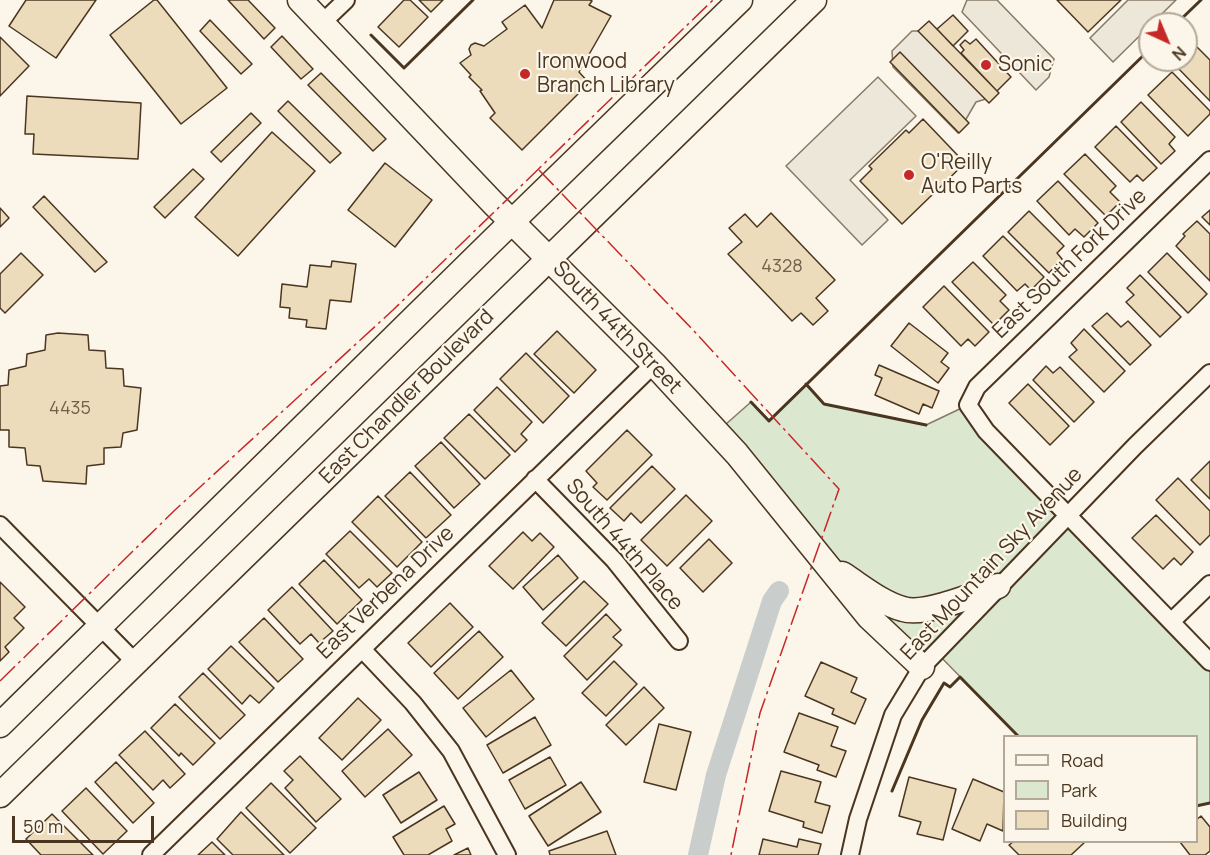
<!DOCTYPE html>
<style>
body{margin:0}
#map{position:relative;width:1210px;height:855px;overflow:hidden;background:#fbf6e9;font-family:Manrope,sans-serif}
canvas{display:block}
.legend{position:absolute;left:1003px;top:735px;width:195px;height:108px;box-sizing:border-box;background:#fbf6e9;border:2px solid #b4a999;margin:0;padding:8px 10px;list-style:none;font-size:18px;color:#4a3520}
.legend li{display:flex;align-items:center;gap:12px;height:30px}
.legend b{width:30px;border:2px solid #b4a999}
.north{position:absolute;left:1138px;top:12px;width:60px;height:60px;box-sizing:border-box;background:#fbf6e9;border:2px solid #b4a999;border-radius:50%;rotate:136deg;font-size:16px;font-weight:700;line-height:24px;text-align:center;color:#4a3520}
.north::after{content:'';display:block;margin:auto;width:21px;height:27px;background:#c62828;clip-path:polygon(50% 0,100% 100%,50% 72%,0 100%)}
.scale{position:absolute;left:12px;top:816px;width:142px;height:27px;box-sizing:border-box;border:3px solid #4a3520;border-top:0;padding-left:8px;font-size:18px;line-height:21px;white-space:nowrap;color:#4a3520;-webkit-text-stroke:4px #fbf6e9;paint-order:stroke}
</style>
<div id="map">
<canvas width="1210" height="855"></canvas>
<ul class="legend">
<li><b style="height:8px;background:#fbf6e9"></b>Road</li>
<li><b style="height:16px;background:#dce7d0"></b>Park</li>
<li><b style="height:16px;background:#ecdcbc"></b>Building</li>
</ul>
<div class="north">N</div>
<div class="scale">50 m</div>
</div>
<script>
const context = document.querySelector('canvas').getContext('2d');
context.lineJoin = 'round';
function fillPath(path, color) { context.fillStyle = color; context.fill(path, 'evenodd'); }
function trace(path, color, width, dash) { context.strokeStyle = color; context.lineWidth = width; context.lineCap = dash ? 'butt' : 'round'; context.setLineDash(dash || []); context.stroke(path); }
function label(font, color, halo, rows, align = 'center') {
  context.font = font + ' Manrope,sans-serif'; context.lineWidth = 4.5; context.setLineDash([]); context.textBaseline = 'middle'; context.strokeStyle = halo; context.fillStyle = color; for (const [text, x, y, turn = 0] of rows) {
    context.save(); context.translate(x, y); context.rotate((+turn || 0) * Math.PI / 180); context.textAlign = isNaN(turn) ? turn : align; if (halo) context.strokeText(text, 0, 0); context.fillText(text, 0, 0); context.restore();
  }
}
const green = new Path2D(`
 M806,384l18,20 102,21 42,-20 242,257v141l-13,3 -1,-70h-178l-82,-84 -14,15 -205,-235 34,-30 18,18z`);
fillPath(green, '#dce7d0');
trace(green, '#887966', 1.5);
const parking = new Path2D(`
 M967,0h30l57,59 -5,18 -13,13 -74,-78z
 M1128,0h48l-63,62 -23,-24z
 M912,31h14l63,67 -13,4 -18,31 -65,-66 -1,-16z
 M878,77l38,39 -66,64 38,40 -26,25 -76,-79z`);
fillPath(parking, '#ede7d9');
trace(parking, '#887966', 1.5);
trace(new Path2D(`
 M698,855l18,-80 56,-174 7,-10`), '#c9cecd', 20);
const building = new Path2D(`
 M26,0h70l-40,58 -47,-32z
 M154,0h3l70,88 -46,36 -71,-89z
 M228,0h20l27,28 -11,11z
 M404,0h6l18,17 -29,30 -21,-20z
 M419,0h24l-12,12z
 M554,0h36l2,1 -3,4 22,11 -32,56 10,11 -67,67 -32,-32 5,-5 -15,-22 2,-1 -13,-13 2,-2 -11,-12 11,-8 -2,-6 2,-4 4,-2 9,3 23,-17 -5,-7 23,-17 17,23z
 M1057,0h64l-33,32z
 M953,15l15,16 -15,15 -16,-17z
 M210,20l42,44 -11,10 -41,-43z
 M929,21l70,72 -10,10 -71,-72z
 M282,36l31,33 -12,10 -30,-32z
 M0,37l29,29 -29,30z
 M976,39l35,38 -14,14 -36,-38 3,-3 -4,-5 5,-5 5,4z
 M1197,47l13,13v41l-33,-34z
 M900,52l69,71 -10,10 -69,-71z
 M1172,72l38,39v3l-22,22 -40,-41z
 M321,73l65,66 -13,12 -65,-66z
 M27,96l114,7 -3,56 -105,-5 1,-20h-9z
 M288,101l53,52 -11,10 -52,-52z
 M1141,102l34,35 -6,7 6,7 -14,13 -40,-42z
 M251,113l10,10 -40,39 -10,-10z
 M923,119l42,44 -63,61 -42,-43 12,-12 -3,-3 37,-36 3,3z
 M1116,126l41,42 -14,13 -6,-6 -7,7 -35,-35z
 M272,132l43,39 -77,85 -43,-39z
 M1085,154l31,32 -6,6 10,10 -14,14 -42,-42z
 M385,163l47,37 -37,47 -47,-37z
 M193,169l11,10 -39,39 -11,-11z
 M1058,181l40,42 -14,14 -9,-8 -6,6 -32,-34z
 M44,196l63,66 -12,10 -62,-65z
 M0,208l9,10 -9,9z
 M1210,210v15l-8,-8z
 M1029,211l35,35 -7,7 5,6 -13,14 -41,-41z
 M771,213l64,67 -19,18 12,13 -15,14 -12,-12 -9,8 -64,-67 14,-12 -13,-14 16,-14 12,13z
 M1197,221l13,13v47l-34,-35 9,-10 -2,-2z
 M1003,236l41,41 -13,13 -6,-6 -8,7 -34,-35z
 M21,253l22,22 -38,38 -5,-5v-34z
 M1167,253l40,41 -19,19 -40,-41z
 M332,261l24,3 -5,38 -21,-2 -4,29 -20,-2 1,-7 -18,-2 1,-10 -10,-1 2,-23 25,3 3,-22 21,2z
 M973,262l33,33 -6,6 9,9 -15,15 -42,-43z
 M1140,275l41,42 -21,20 -34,-35 8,-7 -7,-7z
 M944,286l45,46 -14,14 -7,-7 -7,7 -38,-39z
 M1107,313l14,14 7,-6 23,24 -21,20 -38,-39z
 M909,323l39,30 -7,9 8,6 -11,15 -47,-37z
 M1084,329l41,42 -21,21 -35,-35 8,-7 -6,-7z
 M557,331l39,39 -22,23 -40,-39z
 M58,333l30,2 1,15 16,1 1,17 17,1 1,17 17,2 -4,42 -14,3 -2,14 -17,1v16l-17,2 -1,18 -43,-3 -3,-15 -13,-1 -2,-17 -16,-1v-17h-9v-44l8,-1 1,-15 17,-4 1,-12 18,-4 1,-15z
 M526,353l43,43 -26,27 -43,-44z
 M879,365l60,26 -7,17 -9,-4 -4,10 -44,-19 7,-17 -7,-3z
 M1046,366l7,7 7,-6 34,35 -20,20 -41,-42z
 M1028,384l41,42 -19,19 -41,-42z
 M497,387l35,35 -11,12 6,6 -12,12 -41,-42z
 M469,414l41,41 -25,24 -41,-41z
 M627,430l25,25 -45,45 -14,-13 4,-4 -11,-12z
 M441,442l39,42 -26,24 -39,-42z
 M1210,461v38l-19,-19z
 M652,466l23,23 -34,34 -10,-10 -7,8 -14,-13z
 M410,472l41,43 -25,23 -41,-42z
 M1178,478l32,33v24l-10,10 -44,-45z
 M686,495l26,26 -45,45 -26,-26z
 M378,496l44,46 -25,25 -45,-45z
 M1156,515l37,37 -12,13 -7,-7 -11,11 -31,-31z
 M350,531l42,42 -15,14 -8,-8 -10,9 -33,-34z
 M523,532l9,9 8,-8 14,14 -41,42 -24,-23z
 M709,539l23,24 -29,29 -23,-24z
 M558,555l20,23 -35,32 -20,-23z
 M324,560l38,40 -25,24 -38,-40z
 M584,581l24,23 -42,42 -24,-23z
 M0,582l25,25 -11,11 10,10 -19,19 4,5 -9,9z
 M292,587l41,44 -14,12 -8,-9 -11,10 -32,-34z
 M450,603l23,24 -42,40 -23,-24z
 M606,614l15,16 -8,7 9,8 -35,35 -23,-24z
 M264,618l39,41 -25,23 -39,-40z
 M479,631l24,26 -45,42 -24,-26z
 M231,646l43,42 -15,15 -9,-8 -8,9 -34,-35z
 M614,661l23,23 -31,32 -24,-23z
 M821,662l36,16 -6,14 15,7 -11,25 -23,-10 2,-5 -29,-13z
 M511,670l23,29 -48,38 -23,-29z
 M203,673l42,42 -25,24 -41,-42z
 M644,687l20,21 -38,37 -20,-20z
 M358,698l23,22 -39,40 -23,-22z
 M175,704l40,39 -22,22 -12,-12 -2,3 -28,-28z
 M799,713l39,14 -7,19 15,5 -10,26 -19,-7 2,-5 -35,-13z
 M535,717l16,28 -48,28 -16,-28z
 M659,724l32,8 -15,58 -32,-8z
 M388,729l24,26 -47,42 -23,-26z
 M145,731l40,43 -15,14 -7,-8 -10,10 -34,-35z
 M300,756l41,43 -25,23 -31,-34 8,-8 -9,-9z
 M550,757l16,28 -41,24 -16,-29z
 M116,762l38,41 -21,20 -38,-41z
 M781,771l40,11 -6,20 15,4 -8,27 -19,-6 1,-5 -35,-11z
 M419,772l18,28 -36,23 -18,-28z
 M909,777l47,12 -13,51 -26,-6 4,-12 -22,-6z
 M973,779l31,13 -1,39 -16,-7 -7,17 -28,-12z
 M581,782l20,30 -53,34 -19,-30z
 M271,783l45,45 -26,25 -44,-45z
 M86,788l41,43 -24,23 -41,-43z
 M444,806l11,18 -9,5 6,12 -24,14h-24l-11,-18z
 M241,812l43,43h-51l-16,-16z
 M52,814l41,41h-52l-15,-16z
 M1201,816l9,11v24l-5,4h-15l-10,-13h16v-22z
 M607,831l9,24h-66l-1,-4z
 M763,839l34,8 2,-8 22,5 -3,11h-59z
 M212,842l13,13h-27z
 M1013,842h72l-14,13h-52l-10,-10z
 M468,848l3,7h-17z`);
fillPath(building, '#ecdcbc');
trace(building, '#4a3520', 1.5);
const street = new Path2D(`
 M322,23l24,-23
 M1210,160l-233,227 -9,18 18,26 224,231
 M535,479l79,81 65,81
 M0,525l136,138
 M1172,621l38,-37
 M362,649l51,54 38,48 56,104
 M151,855l503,-491
 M850,855l8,-36 35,-104 29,-48 213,-221 75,-73`);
const secondary = new Path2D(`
 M300,0l193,203 161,161 83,90 132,163 53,50
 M842,574c19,12 39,29 61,35 22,7 73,-15 95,-23
 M0,725l489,-481 251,-244
 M0,795l814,-795`);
trace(street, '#4a3520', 20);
trace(secondary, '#4a3520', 27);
trace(street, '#fbf6e9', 16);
trace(secondary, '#fbf6e9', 24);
trace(new Path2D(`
 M1176,24l25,-24
 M371,35l33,33 69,-68
 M806,384l18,20 102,21
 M751,402l18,19 381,-372
 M892,791l30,-71 22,-37 6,4 10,-10 58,59
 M1196,806l14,-3`), '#4a3520', 3);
trace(new Path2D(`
 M539,170l155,161 145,158 -79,224 -29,142
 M0,681l175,-171 218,-200 320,-310`), '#c62828', 1.5, [21, 4.5, 3, 4.5]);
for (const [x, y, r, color] of [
 [986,65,6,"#c62828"],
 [525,74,6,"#c62828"],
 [909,175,6,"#c62828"]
]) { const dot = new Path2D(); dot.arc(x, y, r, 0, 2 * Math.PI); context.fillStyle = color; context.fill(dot); trace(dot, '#fbf6e9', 2); }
label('18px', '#725f47', null, [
 ["4328",782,267],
 ["4435",70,409]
]);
label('21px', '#4a3520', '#fbf6e9', [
 ["Ironwood",537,62],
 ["Branch Library",537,86],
 ["Sonic",998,65],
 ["O'Reilly",921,163],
 ["Auto Parts",921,187]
], 'left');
label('21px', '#4a3520', '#fbf6e9', [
 ["East South Fork Drive",1070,264,-44],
 ["South 44th Street",617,328,46],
 ["East Chandler Boulevard",407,397,-45],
 ["South 44th Place",624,545,49],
 ["East Mountain Sky Avenue",992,564,-47],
 ["East Verbena Drive",386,593,-44]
]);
</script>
